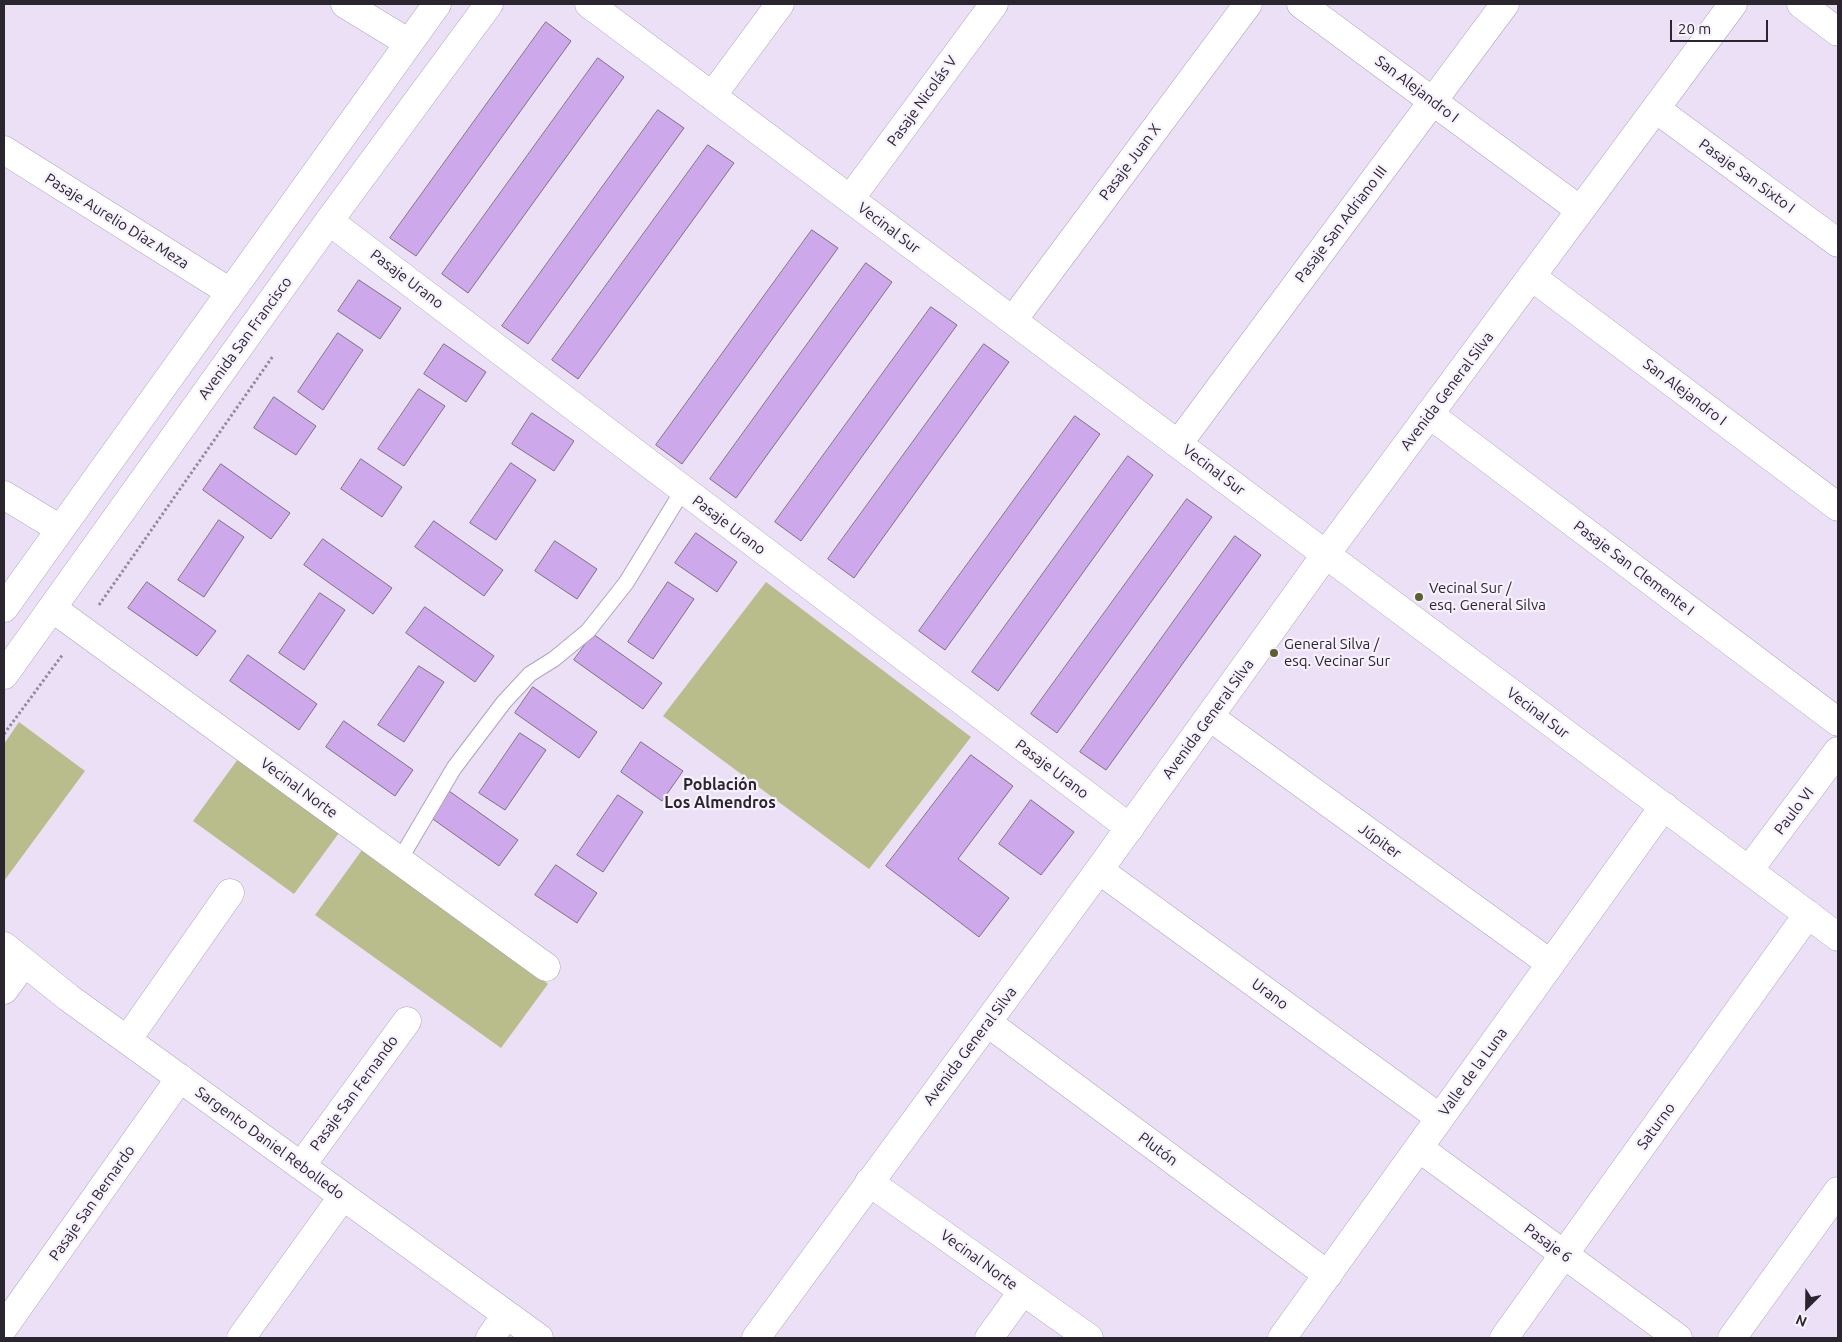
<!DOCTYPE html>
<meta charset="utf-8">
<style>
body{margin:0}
#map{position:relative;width:1842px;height:1342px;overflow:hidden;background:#ece0f7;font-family:Ubuntu,sans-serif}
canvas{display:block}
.frame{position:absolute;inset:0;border:5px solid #2a252e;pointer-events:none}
.north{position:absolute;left:1782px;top:1282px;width:50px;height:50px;-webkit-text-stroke:4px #f7f0fd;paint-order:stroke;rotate:203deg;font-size:14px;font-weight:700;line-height:20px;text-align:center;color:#2a252e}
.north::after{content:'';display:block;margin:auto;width:18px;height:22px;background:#2a252e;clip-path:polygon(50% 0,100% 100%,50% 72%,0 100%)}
.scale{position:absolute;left:1670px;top:20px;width:98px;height:22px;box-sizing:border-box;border:2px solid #2a252e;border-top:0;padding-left:6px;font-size:15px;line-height:18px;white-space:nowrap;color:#2a252e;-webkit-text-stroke:4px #f7f0fd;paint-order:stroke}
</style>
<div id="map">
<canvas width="1842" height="1342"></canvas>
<div class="frame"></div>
<div class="north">N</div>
<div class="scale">20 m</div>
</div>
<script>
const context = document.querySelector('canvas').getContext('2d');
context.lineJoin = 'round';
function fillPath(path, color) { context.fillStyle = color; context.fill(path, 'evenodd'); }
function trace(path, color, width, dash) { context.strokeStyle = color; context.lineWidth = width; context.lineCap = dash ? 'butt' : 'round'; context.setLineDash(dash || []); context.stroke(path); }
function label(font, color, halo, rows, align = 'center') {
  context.font = font + ' Ubuntu,sans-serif'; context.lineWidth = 4.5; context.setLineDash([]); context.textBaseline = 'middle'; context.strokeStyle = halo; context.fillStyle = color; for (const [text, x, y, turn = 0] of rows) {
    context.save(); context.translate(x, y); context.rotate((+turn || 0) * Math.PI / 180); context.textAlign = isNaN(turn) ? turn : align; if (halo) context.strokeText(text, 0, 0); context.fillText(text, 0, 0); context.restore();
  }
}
fillPath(new Path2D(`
 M766,582l205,155 -102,132 -206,-153z
 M19,722l66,49 -81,110v-137z
 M238,759l101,74 -45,61 -101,-73z
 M362,850l186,134 -47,64 -186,-133z`), '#b9bc8b');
const building = new Path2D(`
 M546,22l25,19 -155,215 -26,-18z
 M598,58l26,19 -156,216 -26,-19z
 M658,110l26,18 -156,216 -26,-18z
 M708,145l26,18 -156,216 -26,-19z
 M812,230l26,18 -156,216 -26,-19z
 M866,263l26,19 -156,216 -26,-19z
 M359,280l42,28 -21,31 -42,-28z
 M931,307l26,18 -156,216 -26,-19z
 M338,333l25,17 -40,60 -25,-18z
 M444,344l42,28 -20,30 -42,-28z
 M984,344l25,18 -155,216 -26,-19z
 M419,389l26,17 -41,60 -26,-17z
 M274,397l42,29 -20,29 -42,-27z
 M532,413l42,28 -20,30 -42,-27z
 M1075,416l25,18 -155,216 -26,-19z
 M1128,456l25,19 -155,216 -26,-19z
 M361,459l41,28 -20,30 -41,-28z
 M511,463l25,17 -40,60 -26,-17z
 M221,464l69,49 -19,26 -68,-49z
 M1187,499l25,18 -155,216 -26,-19z
 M219,520l25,17 -40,60 -26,-17z
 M434,521l69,49 -19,26 -69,-49z
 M696,533l41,29 -20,30 -42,-29z
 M1235,536l26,19 -155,215 -26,-18z
 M323,539l69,49 -19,26 -69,-49z
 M555,541l42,28 -20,30 -42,-28z
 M147,582l69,49 -19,25 -69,-48z
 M668,582l26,17 -41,60 -25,-17z
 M320,593l25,17 -41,60 -25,-17z
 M425,607l69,49 -19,26 -69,-49z
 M593,634l69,49 -19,26 -69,-49z
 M248,655l69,49 -18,26 -69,-49z
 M419,666l25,16 -40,60 -26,-17z
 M533,687l64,45 -18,26 -64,-45z
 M344,721l69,49 -18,26 -69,-49z
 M520,733l26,17 -41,60 -26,-17z
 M641,742l42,29 -21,30 -41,-29z
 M971,755l42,31 -55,73 51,39 -30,39 -93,-71z
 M449,791l69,49 -19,26 -69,-49z
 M618,795l25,17 -40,60 -26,-17z
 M1031,800l43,32 -33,43 -42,-31z
 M556,865l41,28 -20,30 -42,-28z`);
fillPath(building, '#cda9eb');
trace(building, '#7a7084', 1);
const service = new Path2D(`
 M399,861l55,-93 50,-66 26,-28 24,-15 34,-28 38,-48 57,-93`);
const minor = new Path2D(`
 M345,4l64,39
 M589,4l1249,933
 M1301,4l279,206
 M1801,4l37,28
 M712,96l68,-92
 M1656,109l182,134
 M4,150l226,142
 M850,199l144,-195
 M329,221l801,607
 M1532,277l306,230
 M1013,320l235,-316
 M1429,414l409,308
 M1178,444l327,-440
 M4,495l56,34
 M52,608l494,359
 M1210,717l341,247
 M1099,870l341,248
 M1749,870l89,-119
 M4,946l65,52 470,340
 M4,990l20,-27
 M988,1023l340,252
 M127,1040l103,-147
 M1419,1148l259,190
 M301,1166l106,-145
 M869,1182l220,156
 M4,1327l176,-249
 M241,1338l102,-142
 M490,1338l16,-23
 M756,1338l343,-468 227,-316 407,-550
 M989,1338l34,-47
 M1282,1338l382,-532
 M1504,1338l304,-424
 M1732,1338l106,-147`);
const secondary = new Path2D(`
 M4,608l433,-604
 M4,675l325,-454 160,-217`);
trace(service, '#b0a4ba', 17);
trace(minor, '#b0a4ba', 29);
trace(secondary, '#b0a4ba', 29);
trace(new Path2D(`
 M99,605l174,-249
 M4,734l59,-80`), '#938a9b', 3, [2.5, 2.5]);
trace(service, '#fff', 15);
trace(minor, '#fff', 28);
trace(secondary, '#fff', 28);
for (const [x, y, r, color] of [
 [1419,597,5,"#5d5f2c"],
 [1274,653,5,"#5d5f2c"]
]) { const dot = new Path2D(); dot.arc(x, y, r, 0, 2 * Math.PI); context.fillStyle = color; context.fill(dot); trace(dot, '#f7f0fd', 2); }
label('15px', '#2a252e', '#f7f0fd', [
 ["San Alejandro I",1417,89,37],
 ["Pasaje Nicolás V",922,101,-54],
 ["Pasaje Juan X",1130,162,-53],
 ["Pasaje San Sixto I",1747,176,36],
 ["Pasaje Aurelio Díaz Meza",117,221,32],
 ["Pasaje San Adriano III",1341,224,-53],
 ["Vecinal Sur",889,228,37],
 ["Pasaje Urano",407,279,37],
 ["Avenida San Francisco",245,338,-54],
 ["Avenida General Silva",1447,391,-53],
 ["San Alejandro I",1685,392,37],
 ["Vecinal Sur",1214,470,37],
 ["Pasaje Urano",729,525,37],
 ["Pasaje San Clemente I",1634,568,37],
 ["Vecinal Sur",1538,713,37],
 ["Avenida General Silva",1208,719,-54],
 ["Pasaje Urano",1052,769,37],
 ["Vecinal Norte",299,788,36],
 ["Paulo VI",1794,811,-53],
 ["Júpiter",1380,841,36],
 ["Urano",1270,994,36],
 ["Avenida General Silva",970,1046,-53],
 ["Valle de la Luna",1473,1072,-54],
 ["Pasaje San Fernando",354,1093,-54],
 ["Saturno",1656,1126,-54],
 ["Sargento Daniel Rebolledo",270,1143,36],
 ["Plutón",1158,1149,37],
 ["Pasaje San Bernardo",92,1203,-55],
 ["Pasaje 6",1548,1243,36],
 ["Vecinal Norte",979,1260,36]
]);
label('15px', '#2a252e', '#f7f0fd', [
 ["Vecinal Sur /",1429,588],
 ["esq. General Silva",1429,605],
 ["General Silva /",1284,644],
 ["esq. Vecinar Sur",1284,661]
], 'left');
label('bold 16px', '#2a252e', '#f7f0fd', [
 ["Población",720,785],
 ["Los Almendros",720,803]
]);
</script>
